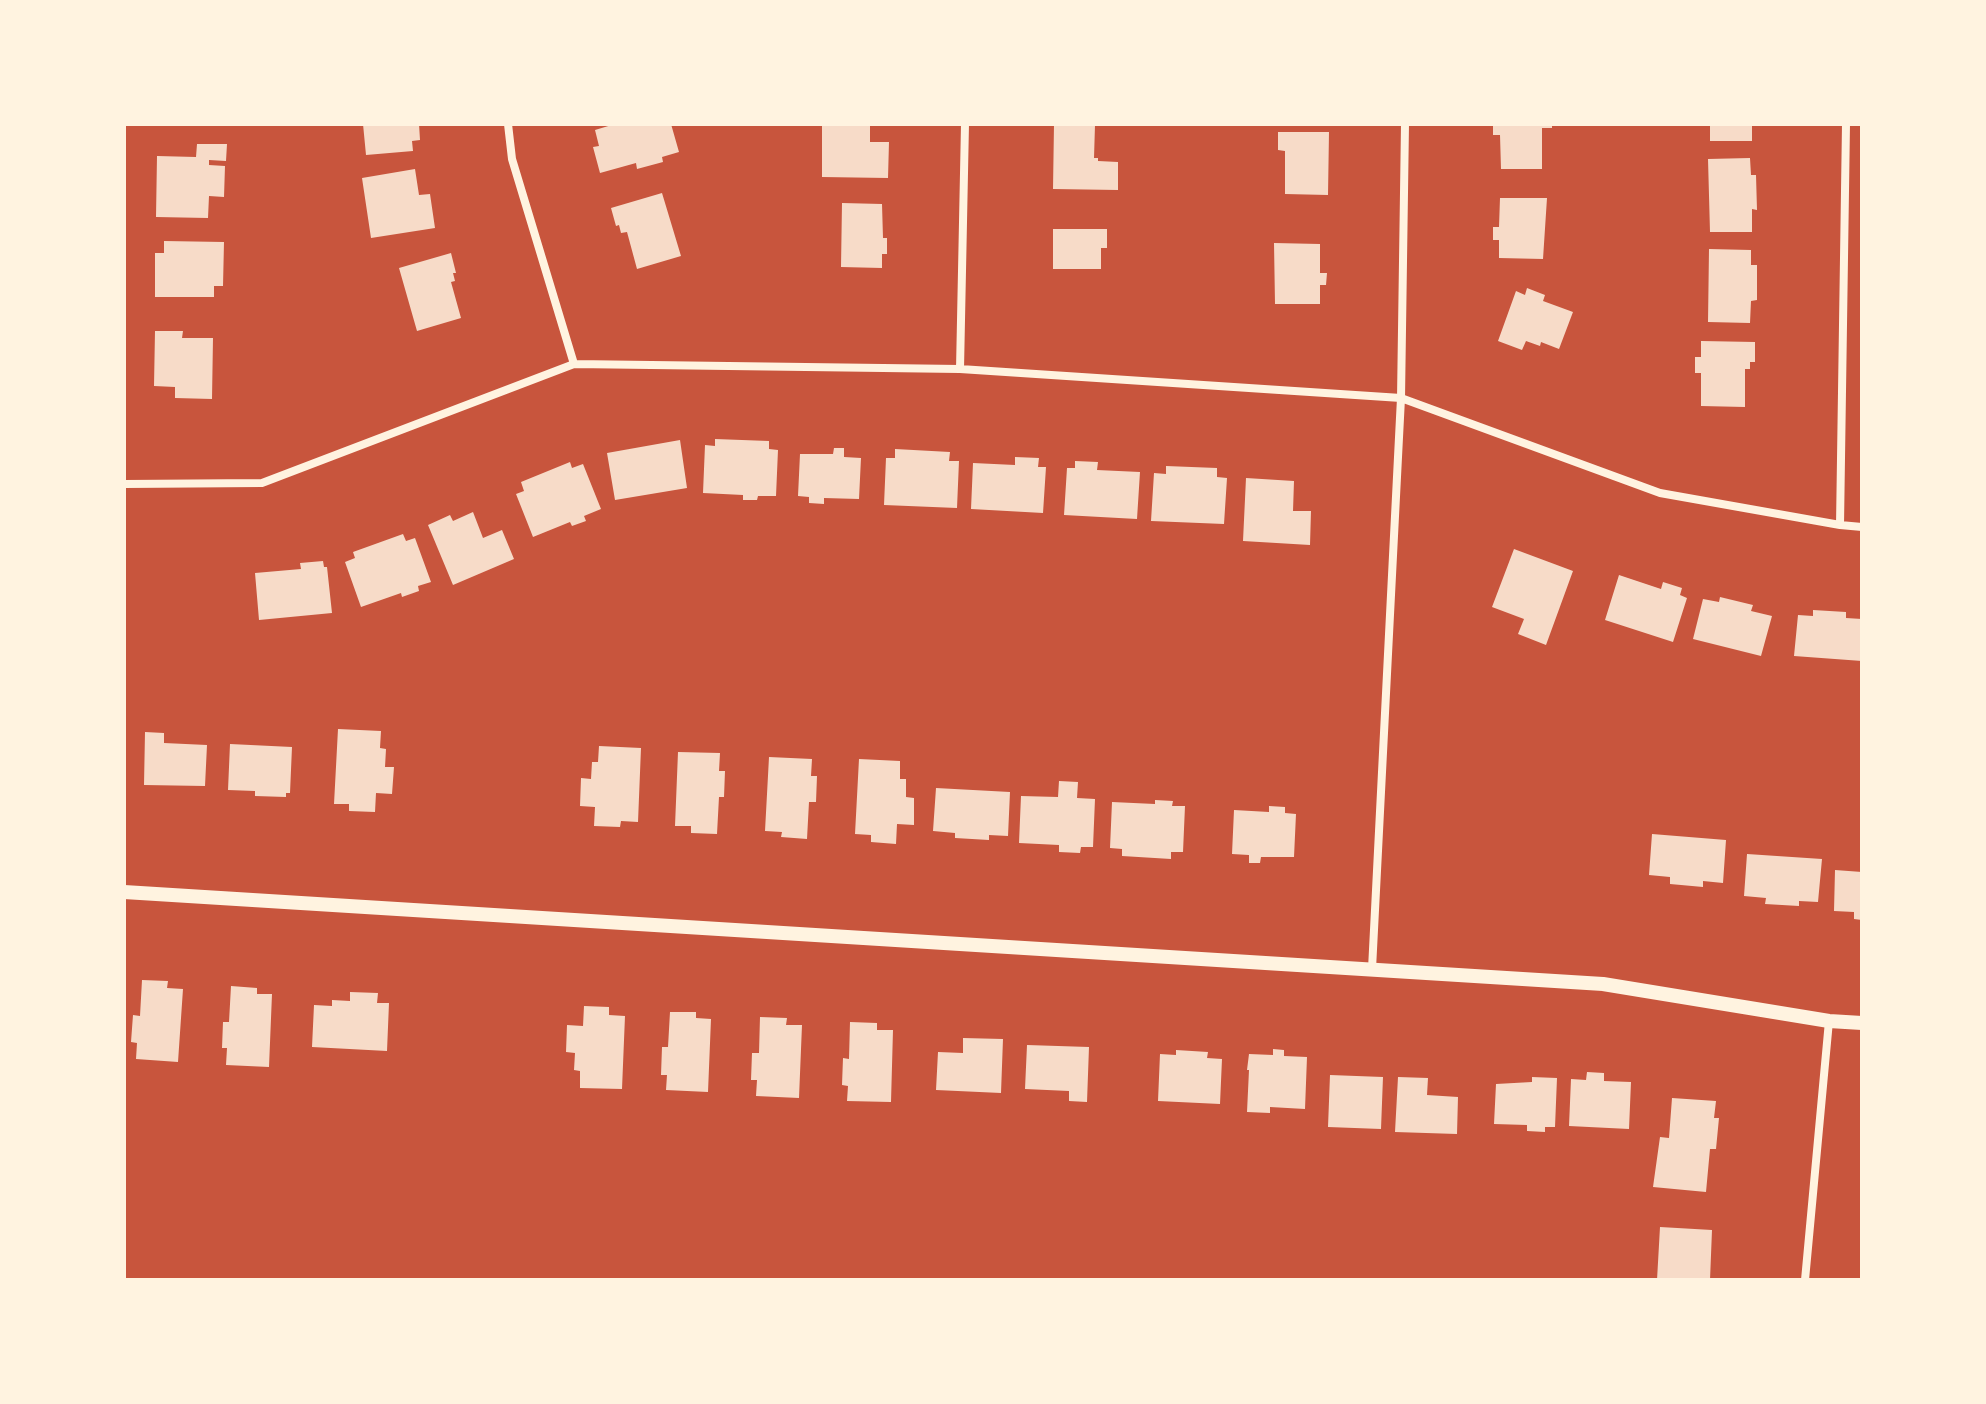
<!DOCTYPE html>
<style>
body{margin:0}
#map{position:relative;width:1986px;height:1404px;overflow:hidden;background:#c8553d;font-family:"IBM Plex Serif",serif}
canvas{display:block}
.frame{position:absolute;inset:0;border:126px solid #fff3e0;pointer-events:none}
</style>
<div id="map">
<canvas width="1986" height="1404"></canvas>
<div class="frame"></div>
</div>
<script>
const context = document.querySelector('canvas').getContext('2d');
context.lineJoin = 'round';
function fillPath(path, color) { context.fillStyle = color; context.fill(path, 'evenodd'); }
function trace(path, color, width, dash) { context.strokeStyle = color; context.lineWidth = width; context.lineCap = dash ? 'butt' : 'round'; context.setLineDash(dash || []); context.stroke(path); }
fillPath(new Path2D(`
 M363,124h56l1,16 -8,1 1,10 -47,4z
 M615,124h56l8,28 -17,5 1,5 -26,7 -1,-6 -36,10 -7,-26 6,-1 -4,-16z
 M822,124h48v18h19l-1,36 -66,-1z
 M1054,124l41,1 -1,33h4v3l20,1v28l-65,-1z
 M1493,124h59v4h-10v41h-41l-1,-34h-7z
 M1710,124h42v17h-42z
 M1278,132h51l-1,63 -43,-1v-43l-7,-1z
 M197,144h30l-1,17 -17,-1v5l16,1 -1,31 -15,-1 -1,22 -52,-1 1,-61 39,1z
 M1750,158l1,17h5l1,35 -5,-1v23h-42l-2,-73z
 M415,169l4,26 11,-1 5,34 -64,10 -9,-60z
 M662,193l19,63 -44,13 -10,-37 -6,1 -2,-8 -3,1 -5,-18z
 M1500,198h47l-4,61 -44,-1v-18h-6v-13h6z
 M842,203l40,1 1,34h4v16h-5v14l-41,-1z
 M1053,229h54v19h-6v21h-48z
 M164,241l60,1 -1,44h-9v11h-59v-44h9z
 M1274,243l46,1v29h7l-1,12h-6v19h-45z
 M1709,249l42,1v15h6v35l-6,1 -1,22 -42,-1z
 M451,253l5,20h-3l2,8 -4,1 10,36 -44,13 -18,-63z
 M1527,288l18,7 -2,6 30,11 -14,37 -18,-7 -1,4 -14,-5 -4,9 -24,-9 18,-50 9,4z
 M155,331h28l-1,7h31l-1,61 -37,-1v-11l-21,-1z
 M1701,341l54,1v20h-5v7h-5v38l-44,-1v-33h-6v-16h6z
 M715,439l54,2v8l9,1 -2,46h-18l-1,4h-14v-5l-40,-2 2,-48 10,1z
 M680,440l7,48 -72,12 -8,-47z
 M834,448h10v9l17,1 -2,41 -35,-1v6l-15,-1v-6l-11,-1 2,-42h33z
 M895,449l55,3 -1,9h10l-2,47 -73,-3 2,-47h9z
 M1015,457l24,1 -1,9h8l-3,46 -72,-4 2,-46 42,2z
 M1075,461l23,1 -1,8 43,2 -3,47 -73,-4 3,-47h8z
 M570,462l2,6 11,-4 18,45 -17,7 2,5 -14,5 -2,-4 -37,15 -17,-43 8,-3 -3,-9z
 M1166,466l51,2v9l10,1 -3,46 -73,-3 3,-48 12,1z
 M1246,478l48,3 -1,30h18l-1,34 -67,-4z
 M473,512l10,26 19,-8 12,29 -61,26 -25,-60 22,-10 3,6z
 M403,534l3,7 9,-3 16,44 -13,4 1,5 -17,6 -1,-4 -40,14 -16,-45 10,-4 -2,-6z
 M1514,549l59,22 -27,74 -28,-11 6,-15 -32,-12z
 M323,561l1,6h3l5,46 -73,7 -4,-47 46,-4 -1,-6z
 M1619,575l42,14 2,-7 19,6 -2,7 7,3 -14,44 -68,-22z
 M1720,597l33,8 -2,6 21,5 -11,40 -68,-17 10,-40 16,3z
 M1813,610l33,2v6l16,1v42l-68,-5 4,-41 15,1z
 M338,729l43,2 -1,17 6,1 -1,18h9l-2,27 -16,-1 -1,19 -26,-1v-7h-15z
 M145,732l19,1v10l43,2 -2,41 -61,-1z
 M230,744l62,3 -2,46h-4v4l-31,-1v-5l-27,-1z
 M599,746l42,2 -3,74 -17,-1 -1,6 -26,-1 1,-19 -15,-1 1,-28 10,1 1,-17h6z
 M678,752l42,1 -1,18h6l-1,26h-5l-2,37 -26,-1v-7h-16z
 M769,757l43,2 -1,17h6l-1,26h-7l-2,37 -26,-2 1,-5 -17,-1z
 M859,759l41,2v18h6v18l8,1v27l-17,-1 -1,20 -25,-2v-7l-16,-1z
 M1059,781l19,1 -1,16 18,1 -2,48h-12l-1,6 -21,-1v-7l-40,-2 2,-47 37,1z
 M936,788l74,4 -2,44 -19,-1v5l-34,-2v-5l-22,-2z
 M1155,800l18,1 -1,5h13l-2,46h-12v7l-49,-3v-7l-12,-1 2,-46 43,2z
 M1269,806l16,1v6l11,1 -2,43h-33l-1,6h-11v-8l-17,-1 2,-44 35,2z
 M1652,834l74,6 -3,43 -20,-2v6l-33,-3v-7l-21,-2z
 M1747,854l75,5 -4,43 -19,-1v5l-34,-2 1,-6 -22,-2z
 M1835,870l27,2v48l-8,-1v-7l-20,-1z
 M142,980l26,1 -1,7 16,1 -5,73 -42,-3 1,-16 -6,-1 2,-27 7,1z
 M231,986l26,2v6h15l-3,73 -43,-2 1,-17h-5l1,-26h6z
 M350,992l28,1 -1,10h12l-2,48 -75,-4 2,-42 18,1v-6l18,1z
 M584,1006l25,1v8l16,1 -3,73 -42,-1v-17l-6,-1 1,-17 -9,-1 1,-27 16,1z
 M670,1012h26v6l15,1 -3,73 -42,-2 1,-15h-6l1,-28h6z
 M760,1017l27,1 -1,7h16l-3,73 -43,-2 1,-16h-6l1,-27h7z
 M850,1022l27,1v7h16l-2,72 -44,-1 1,-15 -6,-1 1,-27 6,1z
 M963,1038l40,1 -2,54 -65,-3 2,-38 25,1z
 M1027,1045l62,2 -2,55 -18,-1v-10l-44,-2z
 M1273,1049l11,1v6l23,1 -2,52 -35,-2v6l-23,-1 2,-42h-2l2,-16 24,1z
 M1176,1050l32,2 -1,6 15,1 -2,45 -62,-3 2,-47 16,1z
 M1587,1072l17,1v8l27,1 -2,47 -60,-3 2,-47 15,1z
 M1330,1075l53,2 -2,52 -53,-2z
 M1398,1077l30,1 -1,17 31,2 -1,37 -62,-2z
 M1532,1077l25,1 -2,49h-10v5l-18,-1v-6l-33,-1 2,-40 36,-2z
 M1672,1098l44,3 -2,17h5l-3,31h-6l-4,43 -53,-5 7,-50 9,1z
 M1660,1227l52,3 -2,50h-53z`), '#f7dbc8');
trace(new Path2D(`
 M508,124l4,35 62,205
 M960,369l5,-245
 M124,484l138,-1 312,-119 386,5 441,29 259,95 180,32 22,2
 M1840,525l6,-401
 M1372,969l29,-571 4,-274
 M1805,1280l24,-259`), '#fff3e0', 8);
trace(new Path2D(`
 M124,892l1479,92 226,37 33,2`), '#fff3e0', 14);
</script>
